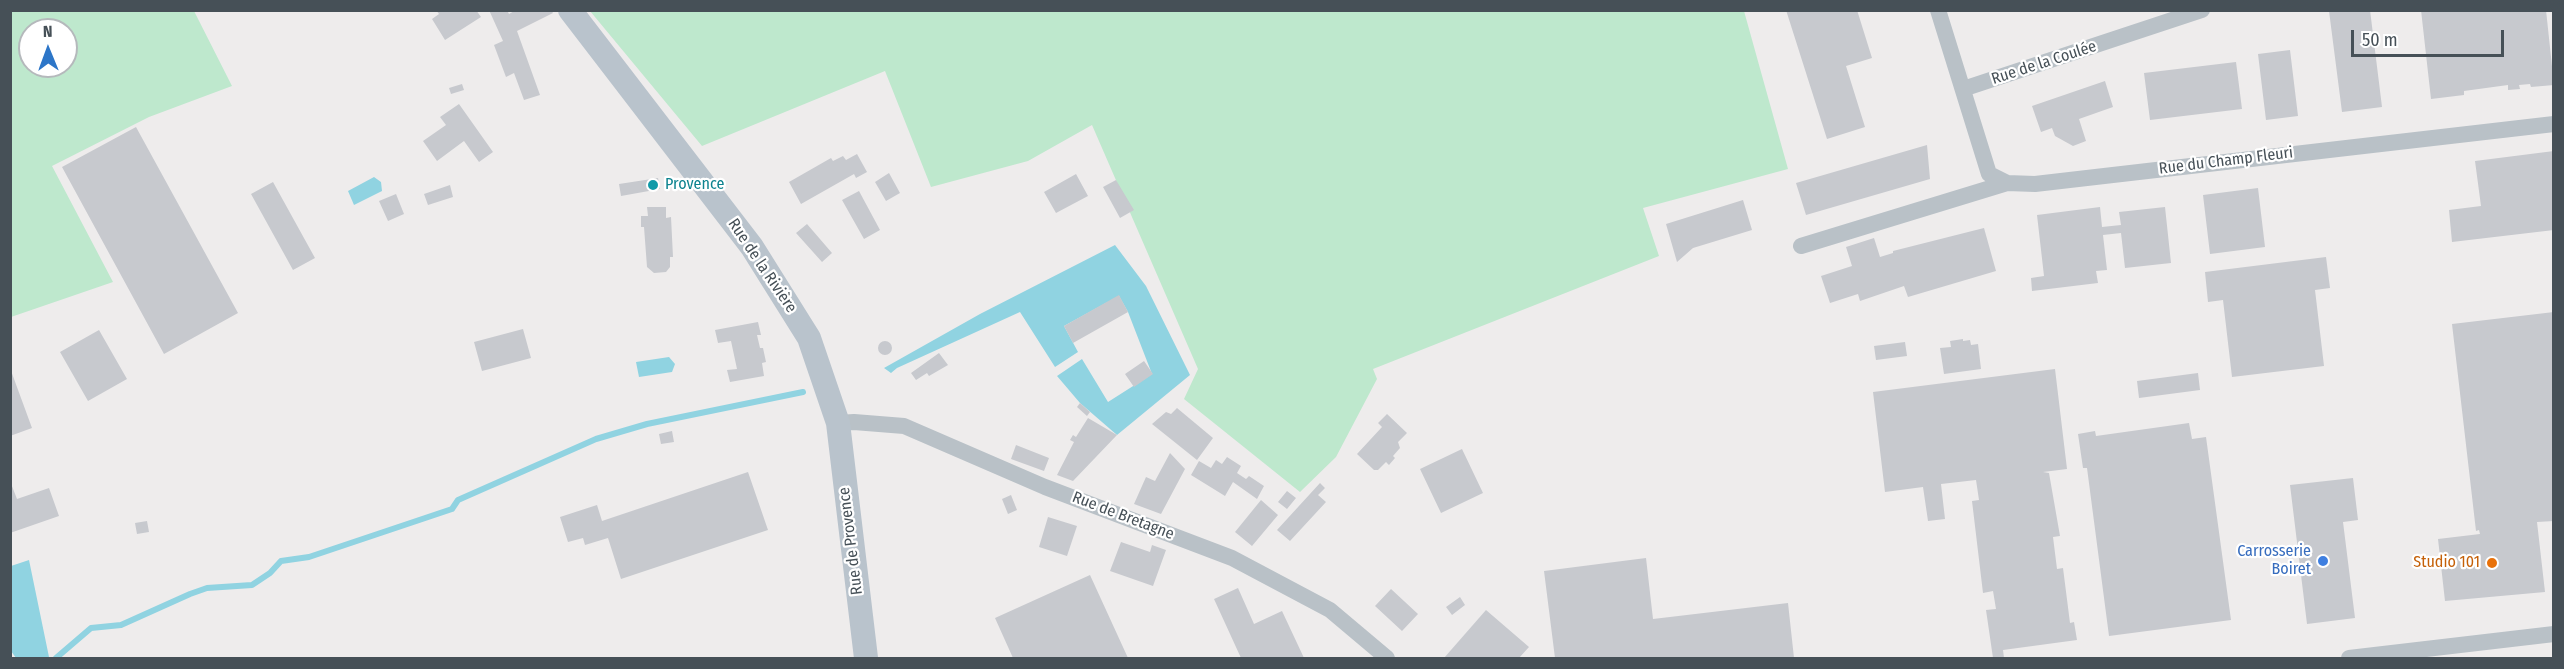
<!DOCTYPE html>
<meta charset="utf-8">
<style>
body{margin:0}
#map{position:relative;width:2564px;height:669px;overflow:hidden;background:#eeecec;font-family:"Fira Sans Condensed",sans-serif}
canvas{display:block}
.frame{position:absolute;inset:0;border:12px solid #465057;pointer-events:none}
.north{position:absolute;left:18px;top:18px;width:60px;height:60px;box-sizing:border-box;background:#fff;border:2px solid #b5b9bc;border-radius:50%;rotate:359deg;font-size:16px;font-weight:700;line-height:24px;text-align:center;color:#465057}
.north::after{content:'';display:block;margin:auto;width:21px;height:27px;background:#2d76c8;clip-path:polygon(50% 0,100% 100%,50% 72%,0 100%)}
.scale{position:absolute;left:2351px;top:30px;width:153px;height:27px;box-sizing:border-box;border:3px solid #465057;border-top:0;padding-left:8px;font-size:18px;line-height:21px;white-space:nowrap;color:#465057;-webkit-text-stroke:4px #fff;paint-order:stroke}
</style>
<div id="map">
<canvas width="2564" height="669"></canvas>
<div class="frame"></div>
<div class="north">N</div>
<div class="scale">50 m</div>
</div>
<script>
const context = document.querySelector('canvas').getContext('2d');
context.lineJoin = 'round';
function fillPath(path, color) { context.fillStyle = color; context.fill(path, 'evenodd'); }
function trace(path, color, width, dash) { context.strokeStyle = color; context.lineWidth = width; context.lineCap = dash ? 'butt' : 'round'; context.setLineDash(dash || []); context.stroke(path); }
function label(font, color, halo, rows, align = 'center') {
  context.font = font + ' "Fira Sans Condensed",sans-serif'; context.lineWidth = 4.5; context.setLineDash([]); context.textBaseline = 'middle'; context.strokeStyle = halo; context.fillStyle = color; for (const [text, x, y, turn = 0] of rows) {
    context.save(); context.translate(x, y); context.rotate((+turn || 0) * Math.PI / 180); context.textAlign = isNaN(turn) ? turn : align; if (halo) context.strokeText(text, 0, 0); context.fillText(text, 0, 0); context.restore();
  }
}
fillPath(new Path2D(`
 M10,11h184l38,75 -83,31 -97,49 61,116 -102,35zM30,30h36v36h-36z
 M590,11h1154l44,158 -145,39 16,48 -286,113 4,10 -41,78 -36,35 -116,-93 14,-30 -106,-244 -64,36 -97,26 -46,-116 -183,75z`), '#bee8cd');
fillPath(new Path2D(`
 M374,177l7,5 1,9 -28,14 -6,-14z
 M1115,245l31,41 44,89 -73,60 -37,-32 -23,-27 25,-17 26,43 44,-28 -24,-62 -9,-16 -55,30 14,26 -23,15 -35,-55 -123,56 -6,5 -7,-5 96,-54z
 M669,357l6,7 -3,8 -33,5 -3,-15z
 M29,560l20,97v1h-33l-5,-7v-85z`), '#90d3e1');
trace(new Path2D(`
 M56,658l35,-30 30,-3 69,-31 17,-6 45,-3 18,-12 11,-12 28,-4 143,-48 6,-9 138,-61 51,-15 156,-32`), '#90d3e1', 6);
fillPath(new Path2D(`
 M436,10h40l5,7 -36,23 -13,-21 7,-5z
 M489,10h18l2,4 7,-4h35l2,3 -36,18 23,64 -16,5 -10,-27 -8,4 -12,-32 9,-4z
 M1786,10h71l15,48 -26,8 19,61 -38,12z
 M2370,10l12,97 -40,5 -13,-101z
 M2421,10h125l8,75 -23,2 -1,-3 -11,1 1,4 -12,1v-5l-44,6v4l-33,4z
 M2290,50l8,66 -32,4 -8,-66z
 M2236,62l6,47 -92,11 -6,-47z
 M2105,81l8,26 -34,12 7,22 -13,5 -18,-10 -3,-8 -11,4 -9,-26z
 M462,84l2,6 -13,4 -2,-6z
 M459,104l34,48 -14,10 -15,-21 -27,20 -14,-20 23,-16 -6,-8z
 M136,127l102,186 -74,41 -102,-187z
 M1927,145l3,34 -124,36 -10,-32z
 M2554,151v79l-102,12 -3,-32 32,-4 -6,-45z
 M857,154l10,18 -11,6 -2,-4 -53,30 -12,-22 42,-24 2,3 10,-5 3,4z
 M889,173l11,20 -14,8 -11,-19z
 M1076,174l12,22 -32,17 -12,-21z
 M658,178l2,11 -39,7 -2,-12z
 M1116,180l18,30 -14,8 -17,-31z
 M273,182l42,76 -22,12 -42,-76z
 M450,185l3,12 -25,8 -4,-11z
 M2258,188l7,59 -55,7 -7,-59z
 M859,191l21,39 -16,9 -22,-39z
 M396,194l8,20 -16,7 -9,-20z
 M1743,200l9,30 -59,18 -16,14 -11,-38z
 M647,207h19v11l5,-1 2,40h-3v10l-4,5 -12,1 -7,-6 -3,-40h-3v-11h7z
 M2100,207l2,20 19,-2 -2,-13 46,-5 6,56 -46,5 -4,-35 -18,2 4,35 -11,1 2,12 -66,8 -1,-13 13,-2 -7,-61z
 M807,224l25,29 -10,9 -26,-29z
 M1984,228l12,43 -88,26 -4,-11 -44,15 -2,-7 -28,9 -9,-27 31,-10 -6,-19 28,-9 6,19 13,-4v-2z
 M2326,257l4,31 -15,2 9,76 -92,11 -9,-77 -15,2 -3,-30z
 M1119,295l9,17 -55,31 -9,-17z
 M2554,312v209l-17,1 8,70 -100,9 -7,-62 42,-5 -1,-4 -3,1 -24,-207z
 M758,322l3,13h-4l3,13h3l3,14 -4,1 2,13 -34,6 -3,-12 10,-1 -6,-28 -13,2 -3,-13z
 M523,329l8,29 -49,13 -8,-29z
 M99,330l28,49 -39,22 -28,-49z
 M1963,339v2l7,-1 1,5 7,-1 3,25 -37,5 -4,-26 11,-1 -1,-6z
 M878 348a7 7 0 1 1 14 0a7 7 0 1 1-14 0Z
 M1905,342l2,14 -31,4 -2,-14z
 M939,353l9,12 -19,11 -2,-3 -11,7 -5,-7z
 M1144,361l9,13 -19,13 -9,-13z
 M10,368l22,60 -22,8z
 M2055,369l12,100 -24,3 6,1 11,63 -7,1 4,32 6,-1 7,55 4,-1 3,18 -74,10 1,8h-11l-7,-48 10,-1 -3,-18 -10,2 -11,-92 7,-1 -3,-20 -35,4 4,35 -17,2 -5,-34 -38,5 -12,-100z
 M2198,373l2,17 -61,8 -2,-17z
 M1080,403l10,9 -3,4 -10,-9z
 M1177,408l36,30 -16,22 -45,-36 14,-12 5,2z
 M1387,414l20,19 -9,9 2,6 -7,8 2,2 -6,7 -3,-3 -8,8h-4l-17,-16 25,-27 -4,-4z
 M1088,418l29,17 -44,46 -16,-6 17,-33 -4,-2 3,-5 3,2z
 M2189,423l3,16 14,-2 25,183 -122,16 -22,-168h-4l-5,-34 17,-3 1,5z
 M672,431l2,11 -13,2 -2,-10z
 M1016,445l33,13 -5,13 -33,-12z
 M1462,449l21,44 -42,20 -21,-44z
 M1170,453l15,16 -24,45 -27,-10 12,-27 9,4z
 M1227,457l14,9 -4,7 9,6 3,-3 15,10 -7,13 -24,-17 -8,14 -34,-21 8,-14 12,7 5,-8 6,4z
 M748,472l20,58 -147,49 -13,-41 -23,7 -2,-7 -15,4 -8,-25 37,-12 5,16z
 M2353,478l5,42 -15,2 12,96 -48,6 -17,-139z
 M10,481l7,18 32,-11 10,28 -49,17z
 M1320,483l5,5 -7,7 8,7 -36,39 -13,-11z
 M1287,491l9,7 -9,11 -9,-7z
 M1011,495l6,15 -9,4 -6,-15z
 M1261,500l17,15 -26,31 -17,-14z
 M1048,517l29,9 -10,30 -28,-9z
 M147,521l2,11 -12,2 -2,-11z
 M1121,542l29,10 2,-7 14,5 -13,36 -43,-15z
 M1646,558l7,61 135,-16 6,55h-239l-11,-87z
 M1090,575l38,83h-115l-18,-40z
 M1238,588l16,36 28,-13 22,47h-63l-27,-59z
 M1391,589l27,25 -16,17 -27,-25z
 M1460,597l5,8 -13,10 -6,-8z
 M1486,610l43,37 -10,11h-75z`), '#c7c9ce');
trace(new Path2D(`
 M1938,10l51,164 18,9 28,1 519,-60
 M1963,89l239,-79
 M1801,246l206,-63
 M838,423l16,-1 50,4 141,61 187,71 98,52 57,48
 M2349,658l205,-24`), '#b9c1c7', 16);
trace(new Path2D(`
 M570,10l182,237 57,91 29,85 28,235`), '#b9c3cc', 24);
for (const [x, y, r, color] of [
 [653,185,6,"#0f9aa8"],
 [2323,561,6,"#3f7fe0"],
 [2492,563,6,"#e8710a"]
]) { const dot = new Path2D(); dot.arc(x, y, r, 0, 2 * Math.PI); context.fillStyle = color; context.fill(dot); trace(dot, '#fff', 2); }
label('16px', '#465057', '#fff', [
 ["Rue de la Coulée",2044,63,-18],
 ["Rue du Champ Fleuri",2226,161,-7],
 ["Rue de la Rivière",762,266,56],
 ["Rue de Bretagne",1123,516,21],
 ["Rue de Provence",851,541,-97]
]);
label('16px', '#0d838f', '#fff', [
 ["Provence",665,185]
], 'left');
label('16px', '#366cbe', '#fff', [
 ["Carrosserie",2311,552],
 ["Boiret",2311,570]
], 'right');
label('16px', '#c56008', '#fff', [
 ["Studio 101",2480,563]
], 'right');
</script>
